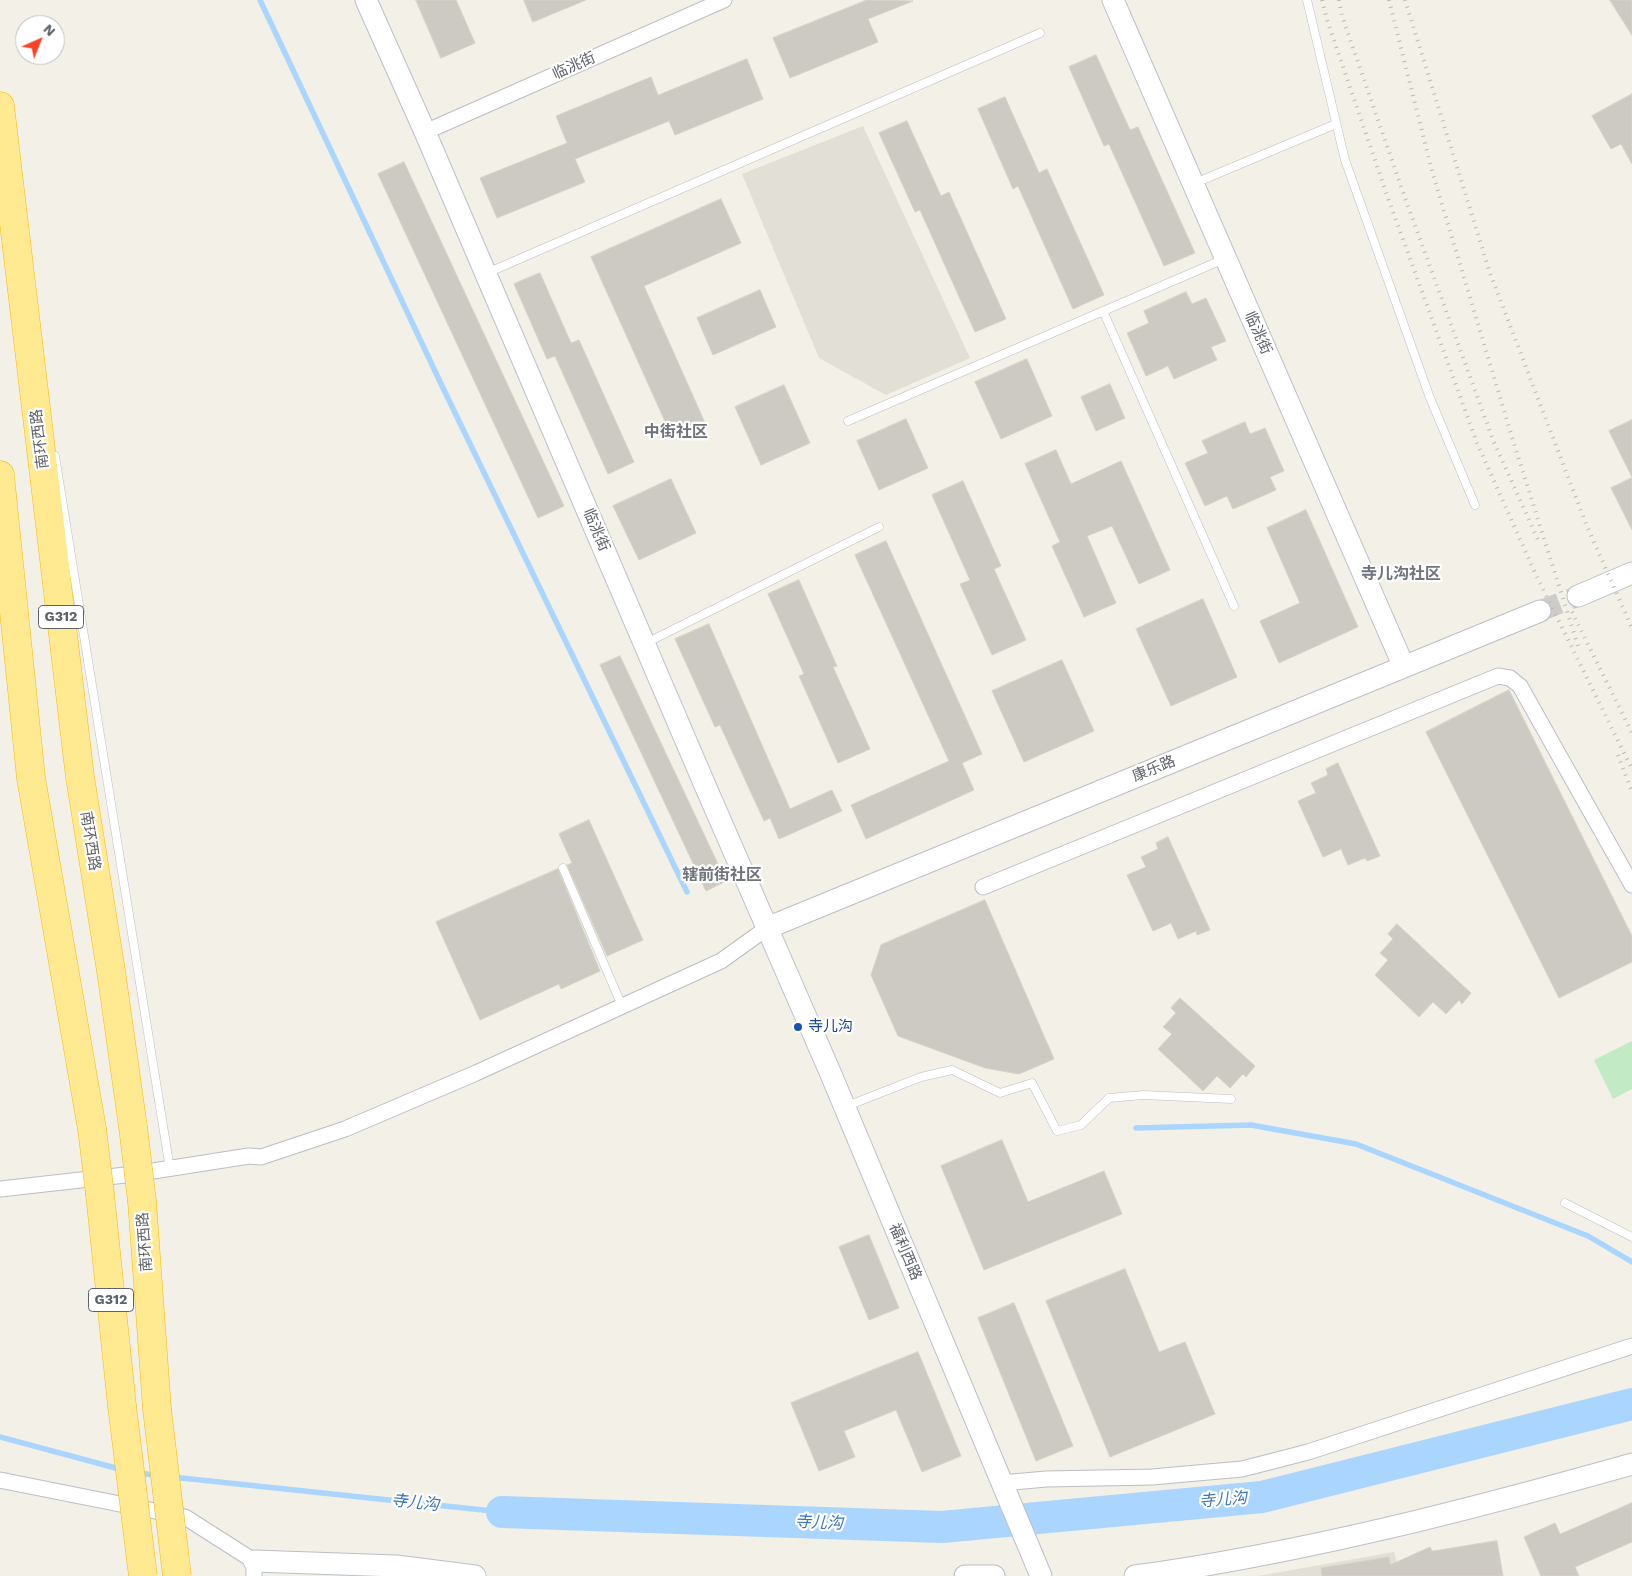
<!DOCTYPE html>
<meta charset="utf-8">
<style>
body{margin:0}
#map{position:relative;width:1632px;height:1576px;overflow:hidden;background:#f2f0e7;font-family:"Work Sans",sans-serif}
canvas{display:block}
.north{position:absolute;left:15px;top:15px;width:50px;height:50px;box-sizing:border-box;background:#fff;border:1px solid #bfc0c3;border-radius:50%;rotate:44deg;font-size:14px;font-weight:700;line-height:20px;text-align:center;color:#5e6269}
.north::after{content:'';display:block;margin:auto;width:18px;height:22px;background:#f84327;clip-path:polygon(50% 0,100% 100%,50% 72%,0 100%)}
</style>
<div id="map">
<canvas width="1632" height="1576"></canvas>
<div class="north">N</div>
</div>
<script>
const context = document.querySelector('canvas').getContext('2d');
context.lineJoin = 'round';
function fillPath(path, color) { context.fillStyle = color; context.fill(path, 'evenodd'); }
function trace(path, color, width, dash) { context.strokeStyle = color; context.lineWidth = width; context.lineCap = dash ? 'butt' : 'round'; context.setLineDash(dash || []); context.stroke(path); }
function label(font, color, halo, rows, align = 'center') {
  context.font = font + ' "Work Sans","Noto Sans SC",sans-serif'; context.lineWidth = 4.5; context.setLineDash([]); context.textBaseline = 'middle'; context.strokeStyle = halo; context.fillStyle = color; for (const [text, x, y, turn = 0] of rows) {
    context.save(); context.translate(x, y); context.rotate((+turn || 0) * Math.PI / 180); context.textAlign = isNaN(turn) ? turn : align; if (halo) context.strokeText(text, 0, 0); context.fillText(text, 0, 0); context.restore();
  }
}
fillPath(new Path2D(`
 M863,126l107,232 -84,37 -67,-37 -77,-184z
 M1394,1552l7,24h-143z`), '#e2dfd6');
fillPath(new Path2D(`
 M1632,1041v48l-19,10 -19,-39z`), '#c2ebc5');
trace(new Path2D(`
 M260,0l183,388 244,504
 M1136,1128l115,-3 105,19 232,92 44,26
 M0,1437l123,33
 M137,1473l21,2
 M172,1477l330,35`), '#aad5ff', 5.5);
trace(new Path2D(`
 M502,1512l440,15 320,-30 370,-93`), '#aad5ff', 32);
const building = new Path2D(`
 M416,0h40l19,43 -34,15z
 M524,0h62l-53,22z
 M867,0l46,1 -45,18 10,23 -88,36 -17,-40z
 M1610,0h22v35z
 M1096,55l34,75 8,-3 57,126 -31,13 -55,-122 -5,2 -35,-79z
 M747,59l16,40 -88,36 -6,-14 -94,38 10,23 -88,36 -17,-40 87,-35 -11,-27 95,-39 7,18z
 M1632,94v70l-11,-20 -10,5 -19,-33z
 M1005,97l34,76 8,-4 57,126 -31,14 -55,-123 -5,3 -35,-80z
 M907,121l34,75 8,-4 57,127 -31,13 -55,-122 -5,2 -36,-79z
 M404,162l160,344 -26,12 -160,-344z
 M721,199l20,44 -97,43 61,137 -33,14 -81,-180z
 M540,273l31,70 8,-3 55,122 -26,12 -53,-118 -8,3 -33,-75z
 M760,290l16,37 -63,28 -16,-37z
 M1186,292l6,12 14,-6 20,43 -15,6 6,13 -43,19 -6,-13 -22,10 -19,-43 22,-10 -5,-12z
 M1027,359l25,57 -51,23 -26,-57z
 M1110,384l15,34 -29,13 -15,-34z
 M784,385l26,58 -49,22 -26,-58z
 M906,419l22,49 -49,22 -22,-49z
 M1632,420v57l-23,-46z
 M1245,422l5,12 15,-6 19,43 -14,6 6,13 -43,19 -6,-13 -22,10 -20,-43 23,-10 -6,-12z
 M1056,450l15,34 50,-23 49,109 -31,14 -27,-58 -25,10 29,67 -32,14 -32,-71 8,-4 -35,-78z
 M1632,478v52l-21,-42z
 M671,479l25,54 -57,27 -26,-54z
 M963,481l38,85 -7,3 32,71 -34,15 -32,-71 10,-4 -38,-85z
 M1306,510l52,117 -79,36 -19,-42 40,-18 -33,-75z
 M886,541l96,213 -20,9 12,27 -108,49 -15,-34 98,-44 -94,-206z
 M799,580l38,86 -4,1 37,82 -32,14 -39,-87 5,-2 -36,-80z
 M1203,599l34,78 -66,29 -35,-77z
 M709,624l81,185 42,-19 10,21 -63,28 -9,-21 -6,3 -44,-96 -5,2 -40,-88z
 M620,656l106,225 -20,10 -106,-226z
 M1062,660l32,71 -70,31 -32,-71z
 M1509,690l123,246v26l-73,36 -133,-266z
 M1338,763l42,93 -13,5 -2,-3 -17,7 -7,-16 -18,8 -25,-56 18,-8 -5,-10 17,-8 -2,-6z
 M589,820l54,120 -36,16 -40,-91 5,-2 -13,-29z
 M1168,837l42,93 -13,5 -1,-4 -18,8 -7,-16 -18,8 -26,-56 19,-8 -5,-10 17,-8 -2,-6z
 M558,869l42,102 -39,18 -2,-5 -79,36 -44,-98z
 M985,900l69,159 -35,15 -34,-6 -87,-32 -27,-61 10,-30z
 M1397,924l74,69 -9,11 -3,-4 -13,14 -13,-12 -14,15 -44,-42 13,-15 -8,-7 13,-14 -5,-5z
 M1180,998l75,68 -9,11 -3,-3 -13,14 -13,-12 -14,15 -45,-42 14,-15 -9,-7 13,-14 -5,-5z
 M1002,1140l26,62 76,-31 18,43 -138,56 -43,-104z
 M869,1235l30,73 -30,12 -30,-73z
 M1125,1269l34,83 26,-10 30,72 -105,43 -64,-156z
 M1014,1303l59,143 -37,15 -58,-143z
 M918,1352l43,104 -39,16 -26,-62 -52,21 11,26 -36,14 -28,-68z
 M1632,1503v39l-57,25 4,9h-38l-17,-39 31,-14 5,11z
 M1497,1541l6,35h-181l-1,-8 68,-11 1,8 40,-18 2,4z`);
fillPath(building, '#cdcac4');
trace(building, '#d7d2c5', 1);
trace(new Path2D(`
 M1540,611l38,-15`), '#cdccc8', 21, [21, 11]);
const lane = new Path2D(`
 M1307,0l38,160 85,238 45,107
 M1195,183l141,-59
 M487,273l553,-240
 M1103,311l131,295
 M848,421l376,-162
 M55,456l115,713
 M646,643l233,-116
 M563,868l59,138
 M847,1106l74,-29 31,-7 48,23 32,-10 25,48 24,-6 28,-27 34,-3 88,4
 M1565,1203l67,34`);
const street = new Path2D(`
 M425,132l299,-132
 M983,887l515,-211 12,2 10,8 112,199
 M0,1189l134,-15 115,-18 12,1 84,-28 131,-56 245,-112 46,-33
 M0,1480l185,37 69,44v15
 M1002,1483l44,-4 106,-2 90,-8 66,-17 324,-106`);
const secondary = new Path2D(`
 M366,0l59,132 279,651 126,289 211,504
 M1113,0l291,667
 M1578,596l54,-23
 M767,928l773,-317
 M254,1561l142,5 79,10
 M965,1576h29
 M1135,1576c168,-23 333,-66 497,-112`);
const highway = new Path2D(`
 M0,106l80,671 31,194 22,156
 M0,475l31,303 61,351
 M100,1194l22,212
 M142,1201l15,208`);
trace(lane, '#bbbec3', 9);
trace(street, '#bbbec3', 17);
trace(secondary, '#bcbfc6', 23);
trace(highway, '#f9b900', 29);
trace(lane, '#fff', 8);
trace(street, '#fff', 15);
trace(secondary, '#fff', 21);
trace(highway, '#ffe991', 28);
trace(new Path2D(`
 M1322,0l5,20 61,178 89,245 59,132 96,194
 M1339,0l3,16 62,179 89,245 46,102
 M1389,0l43,171 83,276 64,202
 M1405,0l85,273 96,251 46,104
 M1572,612l60,121
 M1618,755l14,37`), '#b8b9ba', 4, [1, 6]);
const highwayBridge = new Path2D(`
 M133,1127l9,74
 M92,1129l8,65
 M122,1406l21,170
 M157,1409l20,167`);
trace(highwayBridge, '#f9b900', 29, []);
trace(highwayBridge, '#ffe991', 28);
for (const [x, y, r, color] of [
 [798,1027,5,"#1a4fb4"]
]) { const dot = new Path2D(); dot.arc(x, y, r, 0, 2 * Math.PI); context.fillStyle = color; context.fill(dot); trace(dot, '#fff', 2); }
for (const [x, y, w] of [
 [61,617,45],
 [111,1300,45]
]) { const box = new Path2D(); box.roundRect(x - w / 2, y - 11.5, w, 23, 4); context.fillStyle = '#fff'; context.fill(box); trace(box, '#5e6269', 1); }
label('bold 14px', '#5e6269', null, [
 ["G312",61,617],
 ["G312",111,1300]
]);
label('15px', '#5e6269', '#fff', [
 ["临洮街",574,66,-24],
 ["临洮街",1258,333,66],
 ["南环西路",40,439,-97],
 ["临洮街",596,530,67],
 ["康乐路",1154,769,-22],
 ["南环西路",90,841,81],
 ["南环西路",145,1242,-94],
 ["福利西路",905,1252,67]
]);
label('15px', '#164399', '#fff', [
 ["寺儿沟",808,1027]
], 'left');
label('bold 16px', '#6f747b', '#fff', [
 ["中街社区",676,432],
 ["寺儿沟社区",1401,574],
 ["辖前街社区",722,875]
]);
label('italic 16px', '#3b73bc', '#fff', [
 ["寺儿沟",1223,1500,-5],
 ["寺儿沟",415,1503,6],
 ["寺儿沟",819,1523,2]
]);
</script>
